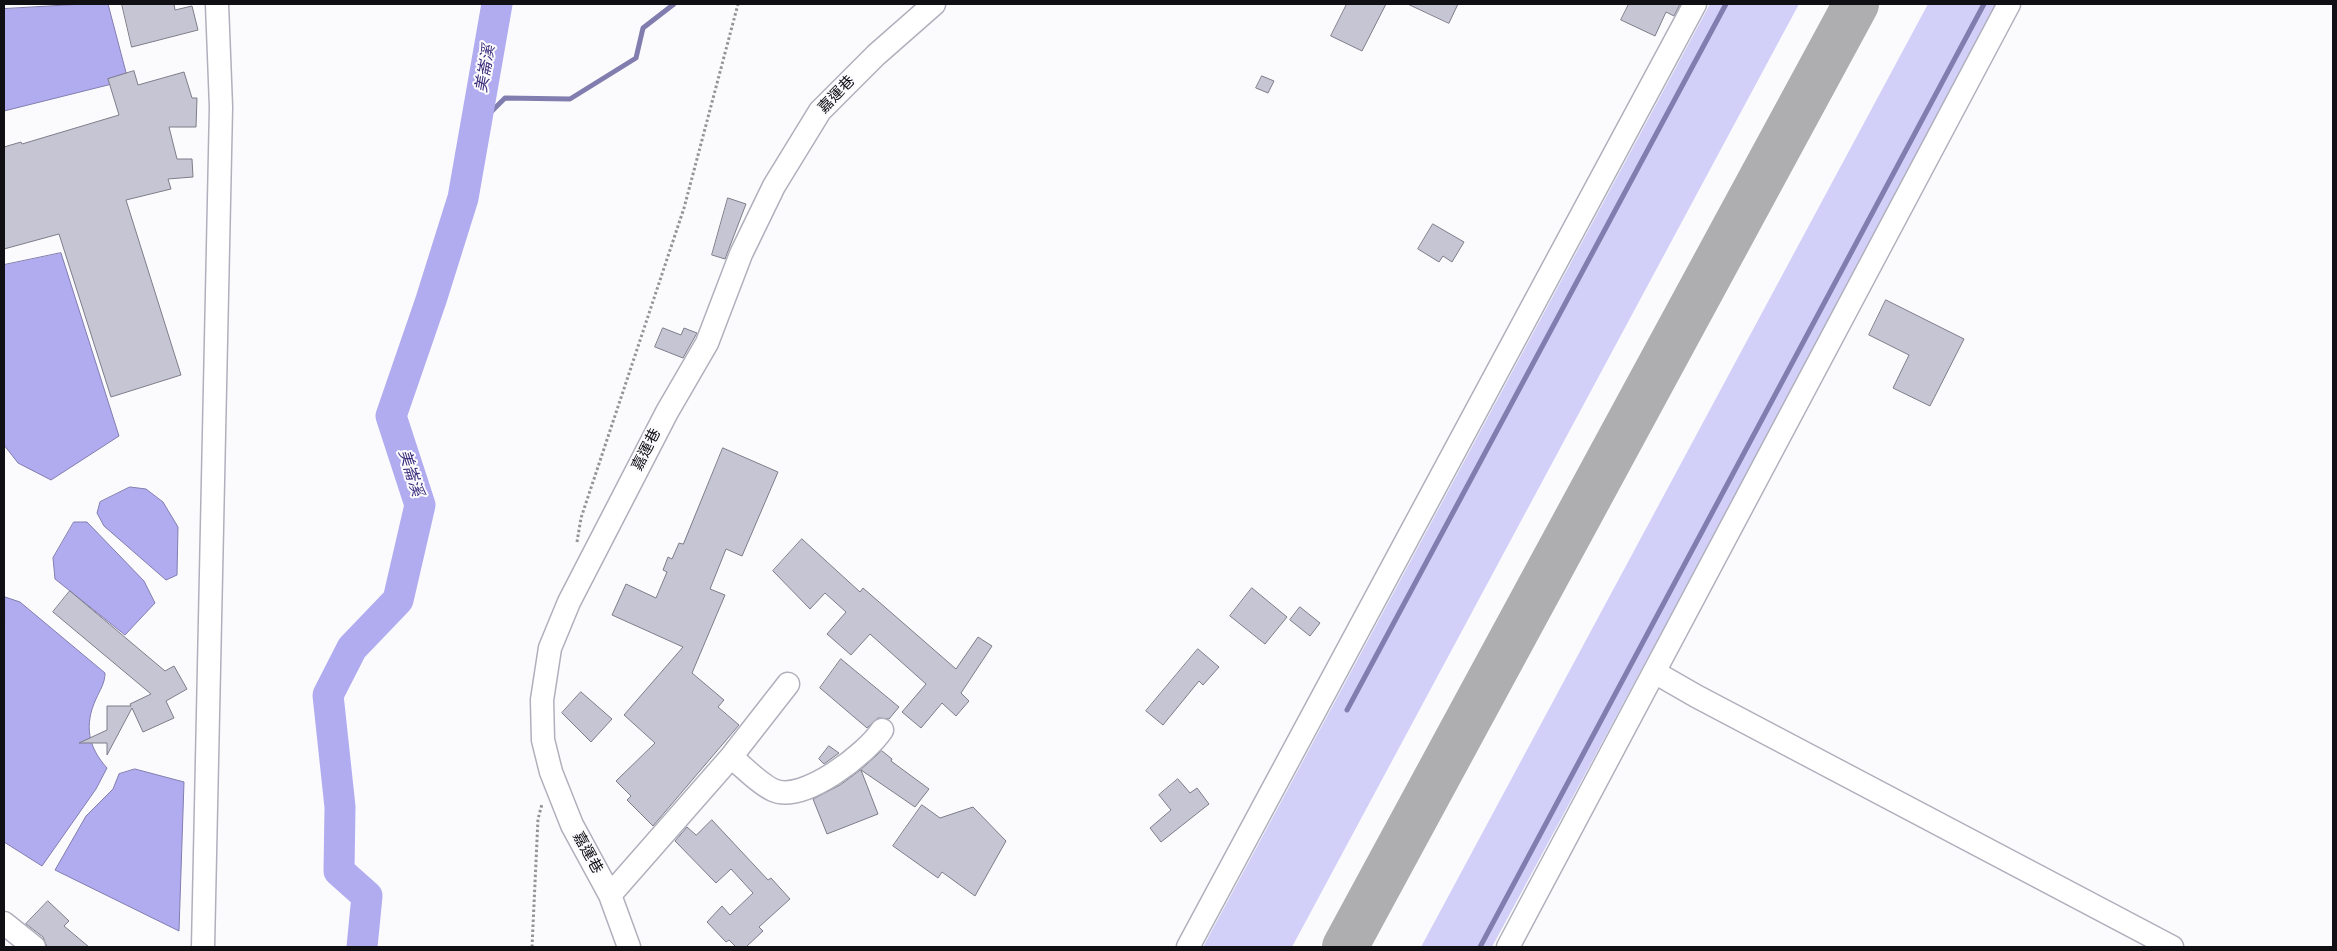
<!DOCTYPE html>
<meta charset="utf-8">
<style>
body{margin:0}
#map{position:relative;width:2337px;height:951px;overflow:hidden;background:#fbfbfe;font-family:"DejaVu Sans",sans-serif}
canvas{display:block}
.frame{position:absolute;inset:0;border:5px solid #101014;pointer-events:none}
</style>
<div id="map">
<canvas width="2337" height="951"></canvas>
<div class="frame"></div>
</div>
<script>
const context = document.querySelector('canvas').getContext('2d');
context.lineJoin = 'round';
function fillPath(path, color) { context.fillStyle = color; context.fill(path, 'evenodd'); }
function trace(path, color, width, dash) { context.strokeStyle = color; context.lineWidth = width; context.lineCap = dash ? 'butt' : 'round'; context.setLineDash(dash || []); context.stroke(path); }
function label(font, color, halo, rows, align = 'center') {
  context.font = font + ' "DejaVu Sans","Noto Sans TC",sans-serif'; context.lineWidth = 4; context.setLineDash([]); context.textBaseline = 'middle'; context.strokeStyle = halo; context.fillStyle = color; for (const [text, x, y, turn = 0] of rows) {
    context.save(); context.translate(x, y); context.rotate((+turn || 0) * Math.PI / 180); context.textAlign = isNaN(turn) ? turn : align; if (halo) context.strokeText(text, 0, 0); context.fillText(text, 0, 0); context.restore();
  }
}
fillPath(new Path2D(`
 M1710,4h89l-507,943h-89z
 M1928,4h72l-508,943h-71z`), '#d2d0f8');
const water = new Path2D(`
 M84,4h24l20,76 -124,31v-102z
 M61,253l58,183 -68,44 -33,-17 -14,-18v-180z
 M130,487l16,2 17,13 15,25 -1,48 -11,5 -62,-54 -7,-13 3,-11z
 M74,522h13l57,59 11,22 -30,32 -70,-56 -2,-21z
 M5,597l15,5 85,71c0,10 -5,17 -9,26 -12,26 -8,48 11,69l-11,21 -54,77 -38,-24z
 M135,769l49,13 -5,149 -124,-61 31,-54 27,-27 6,-15z`);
fillPath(water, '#b1acf0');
trace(water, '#817dae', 1);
trace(new Path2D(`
 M475,128l30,-30 65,1 66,-41 7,-30 31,-24
 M1347,710l379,-706
 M1480,947l504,-943`), '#817dae', 5);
trace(new Path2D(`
 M362,947l5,-51 -28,-25 1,-64 -12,-112 24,-47 46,-48 22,-95 -29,-89 40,-116 32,-102 34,-194`), '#b1acf0', 31);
trace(new Path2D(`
 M1345,947l511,-943`), '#aeaeb0', 46);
const building = new Path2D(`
 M122,4h52l1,6 17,-4 6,24 -66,17z
 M1347,4h39l-24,47 -31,-15z
 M1408,4h50l-9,19z
 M1629,4h51l-6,12 -8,-4 -11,24 -34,-16z
 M134,71l4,14 46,-13 8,26h5l-1,29h-27l8,32h15l1,18 -25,2 3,10 -45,11 55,175 -70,22 -52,-163 -55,15v-102l17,-5 1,2 97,-29 -11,-36z
 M1262,76l12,5 -6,12 -12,-5z
 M728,198l18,6 -21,55 -13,-4z
 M1433,224l31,18 -12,20 -9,-6 -4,6 -21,-13z
 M1886,300l78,39 -34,67 -37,-18 16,-33 -40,-20z
 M663,328l18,7 3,-7 13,5 -14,25 -28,-11z
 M723,448l55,24 -36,84 -16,-7 -16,40 15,6 -33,78 32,27 -6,7 21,18 -86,101 -26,-26 4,-4 -15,-15 39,-38 -31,-28 59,-68 -71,-32 14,-31 30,14 11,-26 -4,-2 5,-13 4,2 7,-16 4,1z
 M802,539l58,53 3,-4 93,81 22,-32 14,9 -31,47 8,8 -13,15 -14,-13 -21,25 -19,-16 24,-28 -56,-50 -19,21 -24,-21 19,-22 -21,-19 -15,16 -37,-38z
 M1252,588l35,29 -22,27 -35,-28z
 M70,591l95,80 9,-5 13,23 -21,12 8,17 -31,14 -11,-24 -25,47v-12h-28l28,-13v-24h24l-1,-2 21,-10 -98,-82z
 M1300,607l20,16 -10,13 -20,-16z
 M1198,649l21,18 -16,18 -4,-4 -36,44 -17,-14z
 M841,659l58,48 -10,12 -11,-1 -11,10 -47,-40z
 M581,692l31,27 -21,23 -29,-29z
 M829,746l10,7 -15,11 -5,-5z
 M882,751l10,8 -1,2 38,28 -14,18 -54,-37z
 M861,770l17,44 -51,20 -14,-35 27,-14z
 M1178,779l12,14 7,-5 12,16 -48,38 -11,-14 21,-18 -12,-15z
 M922,805l18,13 33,-11 33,34 -31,55 -33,-24 -4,6 -45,-32z
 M712,820l56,60 3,-2 19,21 -31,28 4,4 -17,16h-10l-7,-7 -3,2 -19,-20 15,-16 8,9 23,-22 -22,-24 -15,14 -41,-42 12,-14 9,8z
 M48,901l21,20 -5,5 25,21h-42l-4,-10 -17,-13z`);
fillPath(building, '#c6c5d3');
trace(building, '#7d7c89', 1);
const minor = new Path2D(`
 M1656,673l40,23 476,251
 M731,757c13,10 27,26 42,33 30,14 94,-37 109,-60
 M610,895l121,-138 57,-73
 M4,923l30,24
 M203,947l18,-840 -4,-103
 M629,947l-19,-52 -38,-70 -21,-53 -8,-32 -1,-40 8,-52 19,-46 98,-190 40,-69 34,-89 33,-68 46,-75 56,-56 58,-51
 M1188,947l507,-943
 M1508,947l501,-943`);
trace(minor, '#b0b0bd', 25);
trace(new Path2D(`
 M577,542l4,-24 103,-310 54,-204
 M532,947l6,-128 4,-15`), '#949497', 3, [2.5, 2.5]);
trace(minor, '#fff', 22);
label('15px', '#101014', '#fbfbfe', [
 ["嘉運巷",837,95,-46],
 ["嘉運巷",647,450,-63],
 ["嘉運巷",587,853,61]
]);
label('italic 16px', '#3e2f7d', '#fbfbfe', [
 ["美崙溪",486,69,-80],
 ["美崙溪",410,473,72]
]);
</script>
